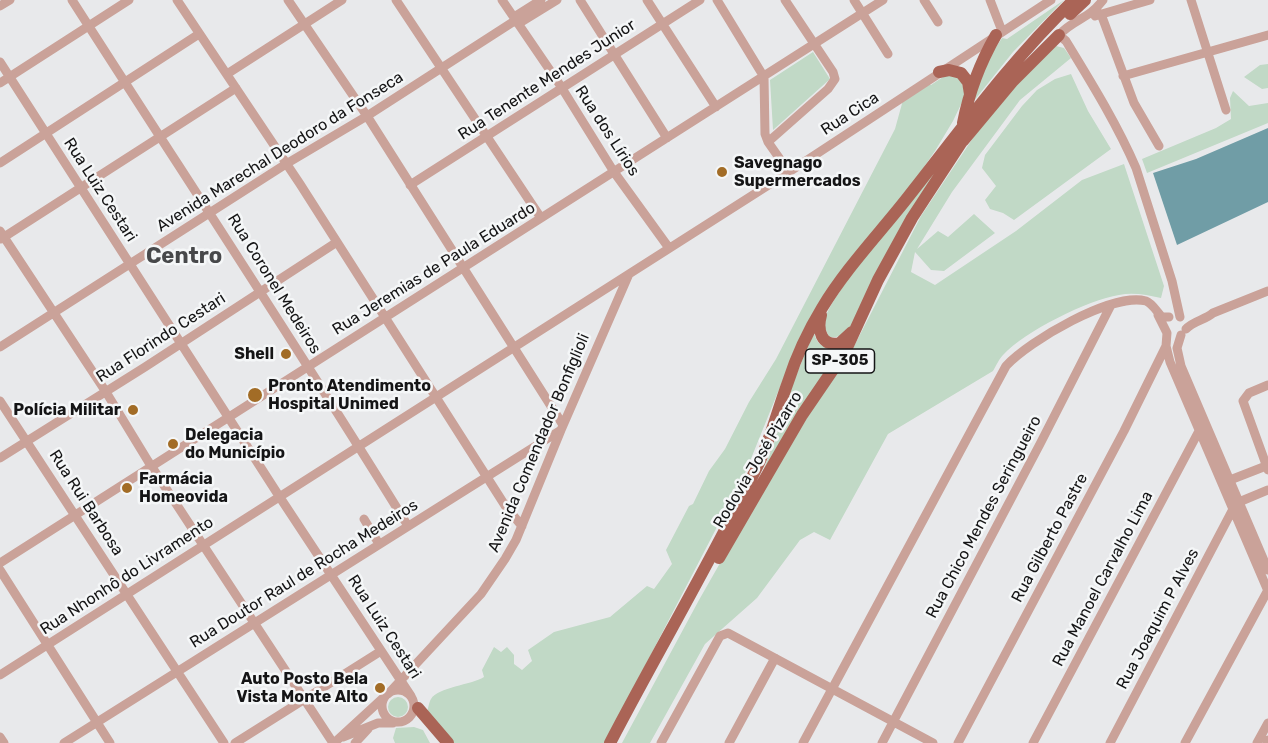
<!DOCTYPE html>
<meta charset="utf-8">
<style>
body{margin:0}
canvas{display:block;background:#e8e9eb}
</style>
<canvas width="1268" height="743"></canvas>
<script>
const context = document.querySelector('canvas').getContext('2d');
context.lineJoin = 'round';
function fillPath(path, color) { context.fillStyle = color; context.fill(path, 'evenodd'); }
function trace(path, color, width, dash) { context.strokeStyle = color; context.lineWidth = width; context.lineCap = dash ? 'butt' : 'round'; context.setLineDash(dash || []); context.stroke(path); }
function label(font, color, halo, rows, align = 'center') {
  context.font = font + ' Rubik,sans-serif'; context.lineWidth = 5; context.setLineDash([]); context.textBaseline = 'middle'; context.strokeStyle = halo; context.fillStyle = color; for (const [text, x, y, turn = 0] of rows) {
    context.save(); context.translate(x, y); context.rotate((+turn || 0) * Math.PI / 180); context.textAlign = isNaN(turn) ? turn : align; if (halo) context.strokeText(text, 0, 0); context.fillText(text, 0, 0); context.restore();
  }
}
fillPath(new Path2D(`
 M1064,0l-51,52 -40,50 14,-41 15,-23 5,1z
 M1056,46l8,2 7,10 -51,42 -68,92 -35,57 21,-18 10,6 26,-23 21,19 -51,38 -13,-1 -16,-18 -4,20 24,13 81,-54 66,-51 42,-16 40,122 -3,12c-14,-3 -28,-6 -42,-3 -31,5 -94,36 -116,60 -4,4 -7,11 -10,16l-105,63 -58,106 -16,-8 -14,8 -43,58 -52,46 -55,99h-28l77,-143 86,-151 64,-93 72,-140 54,-81 38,-47z
 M813,52l17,27 -57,51 -3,-50z
 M1268,64v24l-6,1 -18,-12 16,-12z
 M949,73l12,6 4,17 -12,25 -18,30 -27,39 -74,90 -33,55 -55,136 -141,272h-153l-25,-30c1,-4 2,-11 4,-14 7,-12 40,-14 53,-22l-2,-7 12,-23 7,5 6,-5 7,8v9l8,6 10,-9 -4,-11 26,-18 56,-15 37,-31 7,3 18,-25 -6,-14 23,-44 4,-2 16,-33 16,-22 24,-47 27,-43 119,-230 8,-29 23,-17 5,2z
 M1071,74l17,37 23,38 -97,71 -11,-7 -13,-4 -5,-9 11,-14 -14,-18 3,-13 37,-49 15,-16 18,-11z
 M1233,91l16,15 19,-3v20l-121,50 -5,-14 74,-31 15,-9 -1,-21z
 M943,158l-89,165c-7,8 -13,16 -25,14l-4,-9 1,-13 5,-10 22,-34z
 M814,332c3,17 16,18 30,15l-83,129 13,-33 19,-60z
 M388 707a10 10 0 1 1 20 0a10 10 0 1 1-20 0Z
 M414,727l9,3 7,13h-35l-2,-5 3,-10z`), '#c1d9c6');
fillPath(new Path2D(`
 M1268,128v74l-91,43 -24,-72 43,-14z`), '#709da6');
trace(new Path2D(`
 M72,0c112,175 227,349 336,526
 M177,0l123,184 206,323 16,19
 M288,0l79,116 196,309
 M396,0l145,218
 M502,0l58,85 54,87 55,76
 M580,0l87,138
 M647,0l69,107
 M717,0l47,77 1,57 3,8 21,30
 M854,0l34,54
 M924,0l14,22
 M990,0l12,31
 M1103,0c-15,20 -28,18 -44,35l7,6c25,41 51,83 70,127l36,113 8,36
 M1191,0l35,110
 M0,6l10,-6
 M1101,14l33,89 25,43
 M1095,16l55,-16
 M514,17l27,-17
 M518,24l39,-24
 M0,62l279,434 132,200
 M227,74l115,-74
 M1123,76l145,-41
 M0,83l129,-83
 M768,142l60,-53 7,-10 -2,-7 -48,-72
 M0,163l199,-129
 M410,185l290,-185
 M0,231l106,161 42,69 185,282
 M1,239l235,-151
 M1158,315l9,18 -1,13 4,16 98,229
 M1186,329c7,-8 19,-9 27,-16l55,-22
 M1181,335l-4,13 4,18 87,204
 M0,347l286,-183 81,-48 149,-96
 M1268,385l-19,8 -6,8 25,69
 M0,401l224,342
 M0,458l145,-91 192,-125
 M1230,480l36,-14
 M1239,502l29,-12
 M364,519l15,25
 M0,563l883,-563
 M0,570l110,173
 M0,675l789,-503 262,-172
 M382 706a16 16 0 1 1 32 0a16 16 0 1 1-32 0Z
 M388,694l93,-100 24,-35 11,-19 45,-110 68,-156
 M0,737l4,6
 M343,737l35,-14h15
 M64,743l497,-313
 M235,743l146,-92
 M334,743l49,-45
 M355,743l13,-14
 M661,743l59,-107 8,-3 205,110
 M729,743l46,-85
 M803,743l203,-377c23,-25 106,-74 140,-65 6,2 11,11 16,16h7
 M882,743l158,-299 71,-139
 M958,743l166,-312 42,-85
 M1033,743l167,-314
 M1110,743l123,-234
 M1185,743l83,-153
 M1257,743l11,-20
 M1267,743l1,-3`), '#caa299', 9);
trace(new Path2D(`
 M1070,14l15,-14
 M939,72l10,-2 12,3 7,9 2,12
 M963,123c6,-31 17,-60 33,-88
 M963,141l50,-60 46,-46
 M821,315c-4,14 0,33 19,28l12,-11
 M719,558l83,-143 43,-63 33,-72 34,-62 55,-84
 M418,708l30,35
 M610,743c49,-94 103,-185 149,-280 12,-26 19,-54 29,-81 8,-25 20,-51 34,-74 24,-40 57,-74 86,-111 53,-67 104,-138 166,-197`), '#aa6456', 12);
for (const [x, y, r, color] of [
 [722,172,6,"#a26c26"],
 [286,354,6,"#a26c26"],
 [255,395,8,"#a26c26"],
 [133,410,6,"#a26c26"],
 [173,444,6,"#a26c26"],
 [127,488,6,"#a26c26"],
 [380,688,6,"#a26c26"]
]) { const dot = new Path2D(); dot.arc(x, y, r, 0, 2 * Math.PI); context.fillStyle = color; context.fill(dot); trace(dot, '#f5f7f8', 2); }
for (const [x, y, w] of [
 [840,361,69]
]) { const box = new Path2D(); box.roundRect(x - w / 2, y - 12, w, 24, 4.5); context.fillStyle = '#f5f7f8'; context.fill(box); trace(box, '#151516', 1.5); }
label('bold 15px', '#151516', null, [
 ["SP-305",840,361]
]);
label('16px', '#151516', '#f5f7f8', [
 ["Rua Tenente Mendes Junior",547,80,-33],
 ["Rua Cica",850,114,-33],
 ["Rua dos Lírios",607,131,57],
 ["Avenida Marechal Deodoro da Fonseca",280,152,-32],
 ["Rua Luiz Cestari",100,190,57],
 ["Rua Jeremias de Paula Eduardo",434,269,-32],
 ["Rua Coronel Medeiros",274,284,58],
 ["Rua Florindo Cestari",161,338,-33],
 ["Avenida Comendador Bonfiglioli",539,443,-67],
 ["Rodovia José Pizarro",758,460,-59],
 ["Rua Rui Barbosa",86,503,57],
 ["Rua Chico Mendes Seringueiro",984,517,-62],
 ["Rua Gilberto Pastre",1050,538,-62],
 ["Rua Doutor Raul de Rocha Medeiros",304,574,-32],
 ["Rua Nhonhô do Livramento",127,576,-33],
 ["Rua Manoel Carvalho Lima",1103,579,-62],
 ["Rua Joaquim P Alves",1158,619,-62],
 ["Rua Luiz Cestari",384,627,57]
]);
label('bold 16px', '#151516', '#f5f7f8', [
 ["Savegnago",734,163],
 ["Supermercados",734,181],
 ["Shell",274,354,"right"],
 ["Pronto Atendimento",268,386],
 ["Hospital Unimed",268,404],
 ["Polícia Militar",121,410,"right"],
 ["Delegacia",185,435],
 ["do Município",185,453],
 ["Farmácia",139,479],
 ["Homeovida",139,497],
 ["Auto Posto Bela",368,679,"right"],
 ["Vista Monte Alto",368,697,"right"]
], 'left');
label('bold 22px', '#47484a', '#f5f7f8', [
 ["Centro",184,257]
]);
</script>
